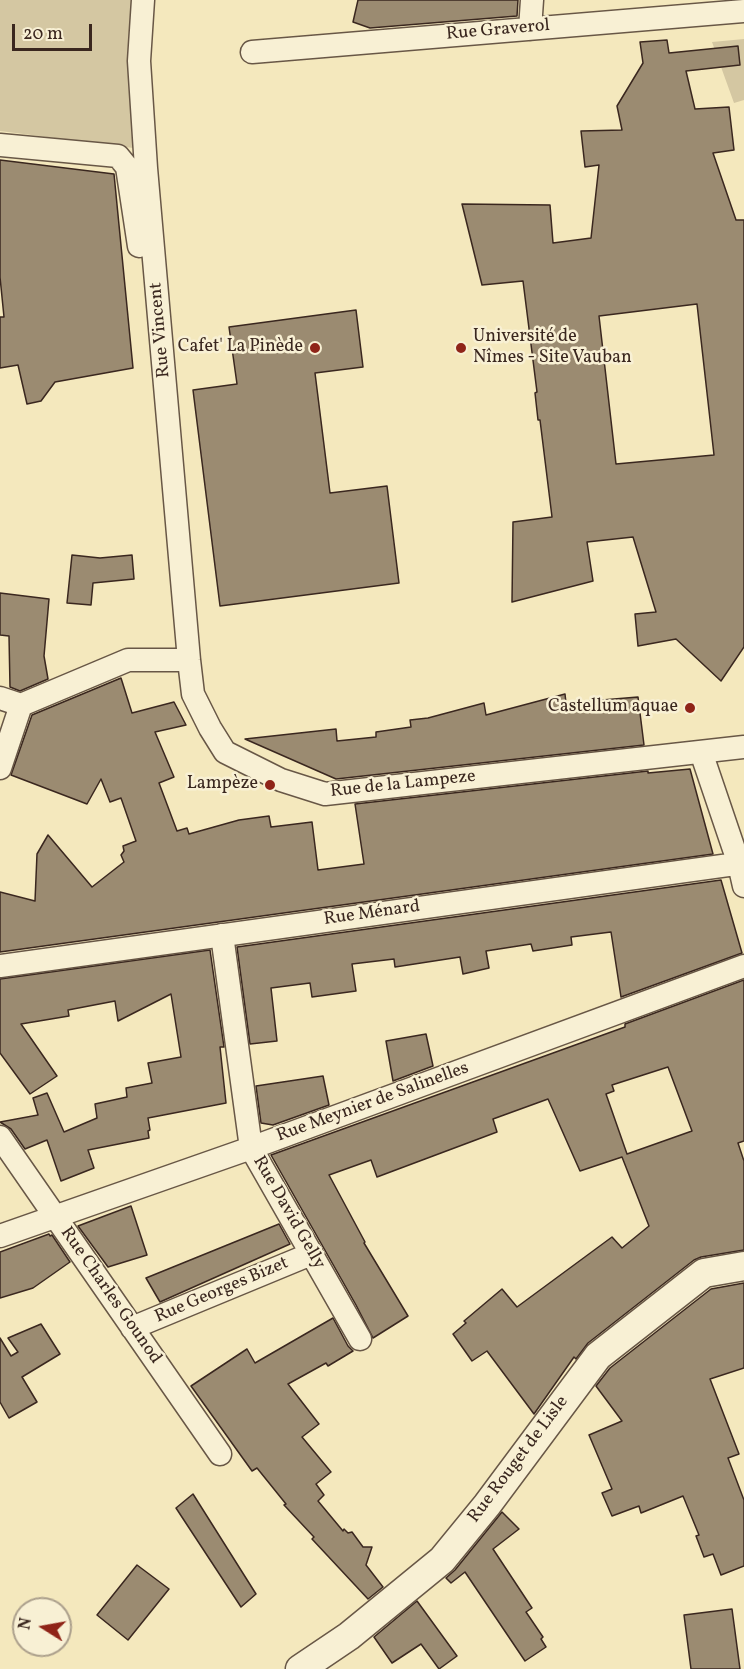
<!DOCTYPE html>
<meta charset="utf-8">
<style>
body{margin:0}
#map{position:relative;width:744px;height:1669px;overflow:hidden;background:#f4e8bd;font-family:Vollkorn,serif}
canvas{display:block}
.north{position:absolute;left:12px;top:1597px;width:60px;height:60px;box-sizing:border-box;background:#f8f0d4;border:2px solid #aca08c;border-radius:50%;rotate:281deg;font-size:16px;font-weight:700;line-height:24px;text-align:center;color:#3a271f}
.north::after{content:'';display:block;margin:auto;width:21px;height:27px;background:#8f2418;clip-path:polygon(50% 0,100% 100%,50% 72%,0 100%)}
.scale{position:absolute;left:12px;top:24px;width:80px;height:27px;box-sizing:border-box;border:3px solid #3a271f;border-top:0;padding-left:8px;font-size:18px;line-height:21px;white-space:nowrap;color:#3a271f;-webkit-text-stroke:4px #f8f0d4;paint-order:stroke}
</style>
<div id="map">
<canvas width="744" height="1669"></canvas>
<div class="north">N</div>
<div class="scale">20 m</div>
</div>
<script>
const context = document.querySelector('canvas').getContext('2d');
context.lineJoin = 'round';
function fillPath(path, color) { context.fillStyle = color; context.fill(path, 'evenodd'); }
function trace(path, color, width, dash) { context.strokeStyle = color; context.lineWidth = width; context.lineCap = dash ? 'butt' : 'round'; context.setLineDash(dash || []); context.stroke(path); }
function label(font, color, halo, rows, align = 'center') {
  context.font = font + ' Vollkorn,serif'; context.lineWidth = 5; context.setLineDash([]); context.textBaseline = 'middle'; context.strokeStyle = halo; context.fillStyle = color; for (const [text, x, y, turn = 0] of rows) {
    context.save(); context.translate(x, y); context.rotate((+turn || 0) * Math.PI / 180); context.textAlign = isNaN(turn) ? turn : align; if (halo) context.strokeText(text, 0, 0); context.fillText(text, 0, 0); context.restore();
  }
}
fillPath(new Path2D(`
 M0,0h134l-1,148 -133,-17z
 M744,39v61l-10,3 -22,-61z`), '#d4c7a2');
const building = new Path2D(`
 M358,0h160l-1,16 -147,12 -17,-6z
 M667,40l2,13 69,-7 2,19 -54,6 9,38 34,-2 5,43 -21,3 23,67h8v427l-23,34 -45,-42 -38,7 -3,-32 21,-2 -23,-75 -46,5 6,39 -81,21 1,-80 39,-5 -12,-97h-2l-3,-27 2,-1 -14,-111 -41,4 -20,-81 88,1 3,38 38,-5 8,-73 -14,2 -4,-36 41,-1 -5,-24 26,-43 -3,-21zM697,304l17,151 -98,9 -17,-148z
 M0,160l114,14 19,194 -78,14 -14,19 -14,3 -9,-39 -18,3v-51h4l-4,-40z
 M356,310l7,57 -48,6 15,120 57,-7 12,97 -179,23 -27,-216 44,-6 -8,-57z
 M72,555l28,3 32,-3 2,24 -41,4 -2,22 -24,-2z
 M0,593l49,6 -5,57 4,23 -28,12 -10,-4 -1,-51 -9,-1z
 M121,678l11,35 42,-11 12,23 -31,7 19,45 -15,6 18,48 10,-3 2,6 50,-14 30,-4 2,11 41,-5 6,48 46,-6 -9,-60 293,-33v2l42,-4 23,85 -713,98v-60l35,9 2,-47 11,-19 44,52 32,-25 -3,-7 3,-4 -1,-5 13,-5 -15,-43 -11,4 -9,-23 -14,25 -76,-29 21,-60z
 M565,694l1,9 72,-6 6,48 -308,34 -91,-40 91,-10 1,12 39,-4v-5l35,-5 -1,-7 18,-2 56,-15 2,12z
 M721,880l21,73 -121,44 -10,-65 -40,5 1,8 -39,6 -2,-7 -45,7 3,17 -26,6 -3,-17 -65,10 -1,-8 -42,5 4,27 -44,6 -2,-14 -39,5 6,53 -27,3 -13,-97z
 M210,950l14,97h-4l6,56 -78,15 2,12 -2,1 1,7 -61,12 6,18 -33,13 -14,-41 -22,9 -14,-20 -11,-7 38,-7 -5,-17 14,-5 17,39 33,-14 -2,-14 32,-7 -1,-9 26,-5 -4,-20 33,-6 -10,-63 -53,27 -3,-20 -47,9 1,6 -48,8 36,52 -27,18 -30,-41v-74z
 M744,980v161l-6,2 6,18v89l-43,7 -7,3 -106,83 -12,16 -2,-2 -40,57 -47,-63 -15,10 -19,-27 13,-11 -2,-2 38,-32 15,18 95,-70 10,11 27,-22 -27,-69 -42,14 -32,-72 -55,20 4,13 -120,45 -6,-17 -42,15 36,67 -1,1 44,73 -35,22 -17,-33 -85,-150 354,-128v-3zM668,1067l24,64 -65,23 -21,-60 8,-3 -2,-6z
 M426,1034l7,32 -40,15 -7,-40z
 M323,1076l6,29 -56,20 -12,-2 -5,-37z
 M131,1206l16,49 -39,12 -30,-41z
 M279,1224l11,20 -130,58 -14,-24z
 M49,1234l1,2 2,-1 18,27 -37,26 -33,10v-46z
 M744,1283v85l-34,11 29,75 -11,4 16,42v66l-23,9 -8,-21 -9,3 -8,-21 3,-1 -16,-39 -42,17 -2,-7 -27,10 -10,-23 10,-4 -23,-54 33,-14 -26,-35 14,-18 101,-79z
 M333,1318l15,28 5,5 -25,15 -2,-3 -38,21 31,40 -17,13 29,35 -15,12 8,11 -6,6 25,30 1,-2 4,4 4,-1 11,15h9l-6,18 17,22 -15,12 -56,-60 2,-2 -30,-32 2,-1 -29,-36 -5,3 -61,-85 56,-37 8,14z
 M41,1324l19,30 -38,23 15,25 -28,16 -9,-16v-64l11,18 7,-4 -10,-14z
 M193,1494l63,100 -15,13 -65,-99z
 M502,1512l17,17 -26,20 39,59 -6,4 17,25 -2,2 5,8 -21,14 -60,-89 -14,11 -5,-5 9,-8z
 M137,1565l32,24 -41,51 -31,-25z
 M417,1601l40,55 -18,13 -18,-25 -29,19 -18,-26z
 M732,1609l8,60h-49l-7,-54z`);
fillPath(building, '#9b8b71');
trace(building, '#3a271f', 1.5);
const minor = new Path2D(`
 M143,0l-4,61 7,107 43,492 4,34 17,34 15,24 56,28 44,14 419,-47
 M530,29l2,-29
 M252,52l492,-41
 M0,145l118,11 9,11 12,79
 M0,698l21,7 107,-45h61
 M701,752l38,112 5,22
 M0,768l21,-63
 M222,935l29,213 109,191
 M0,966l744,-103
 M0,1137l220,317
 M0,1236l251,-88 493,-182
 M132,1328l179,-74`);
const tertiary = new Path2D(`
 M300,1669l49,-33 93,-76 45,-55 111,-149 106,-83 40,-7`);
trace(minor, '#685746', 25);
trace(tertiary, '#685746', 31);
trace(minor, '#f8f0d4', 22);
trace(tertiary, '#f8f0d4', 28);
for (const [x, y, r, color] of [
 [315,348,6,"#8f2418"],
 [461,348,6,"#8f2418"],
 [690,708,6,"#8f2418"],
 [270,785,6,"#8f2418"]
]) { const dot = new Path2D(); dot.arc(x, y, r, 0, 2 * Math.PI); context.fillStyle = color; context.fill(dot); trace(dot, '#f8f0d4', 2); }
label('18px', '#3a271f', '#f8f0d4', [
 ["Rue Graverol",498,31,-5],
 ["Rue Vincent",161,330,-95],
 ["Rue de la Lampeze",403,785,-6],
 ["Rue Ménard",372,914,-8],
 ["Rue Meynier de Salinelles",373,1103,-20],
 ["Rue David Gelly",288,1213,60],
 ["Rue Georges Bizet",222,1291,-23],
 ["Rue Charles Gounod",110,1296,55],
 ["Rue Rouget de Lisle",519,1460,-53]
]);
label('18px', '#3a271f', '#f8f0d4', [
 ["Université de",473,338,"left"],
 ["Nîmes - Site Vauban",473,359,"left"],
 ["Cafet' La Pinède",303,348],
 ["Castellum aquae",678,708],
 ["Lampèze",258,785]
], 'right');
</script>
